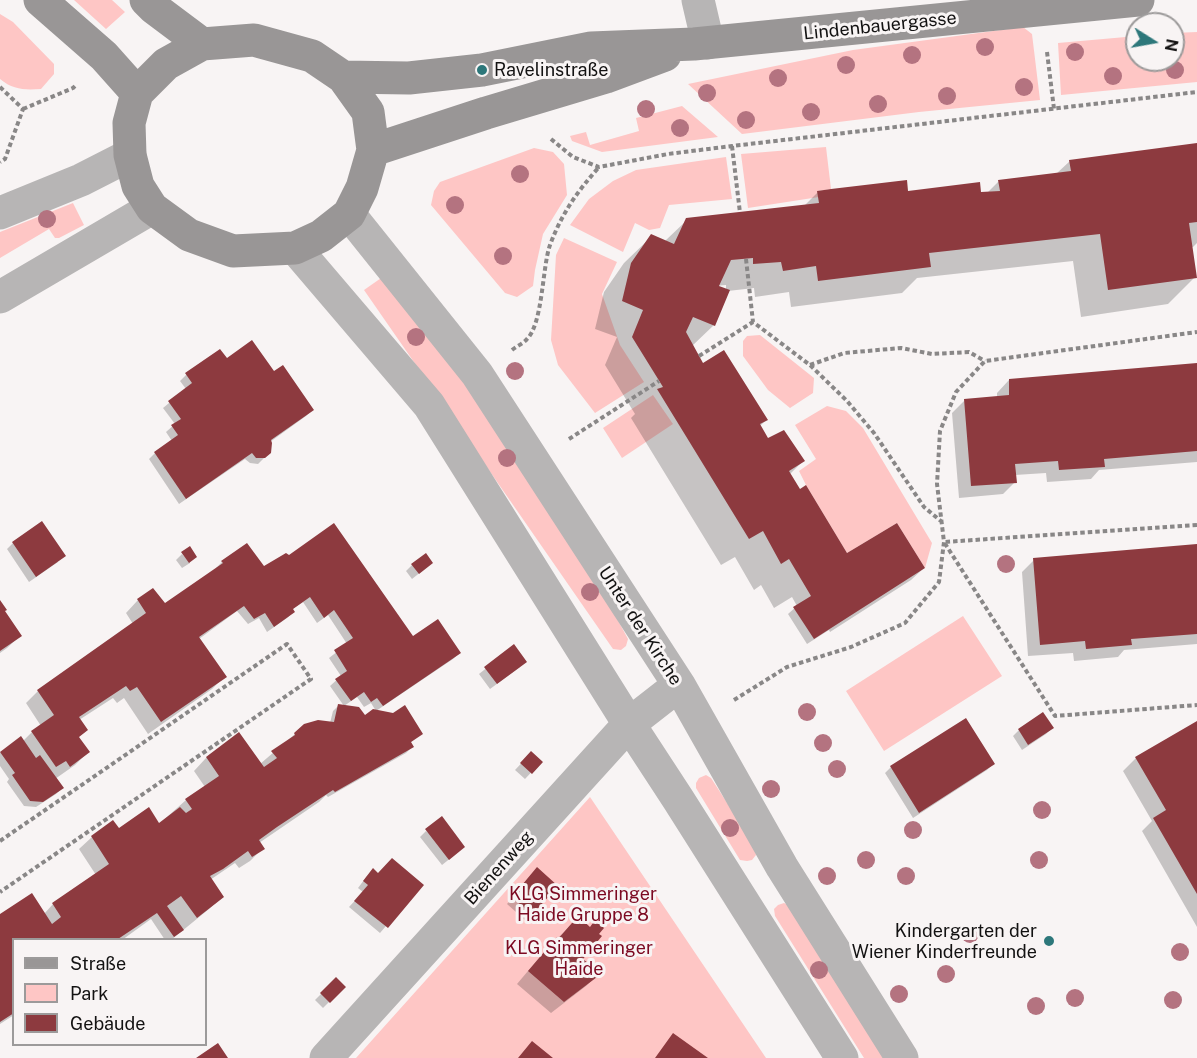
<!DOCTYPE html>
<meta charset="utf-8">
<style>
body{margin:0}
#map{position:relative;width:1197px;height:1058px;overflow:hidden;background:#f8f4f4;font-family:"Public Sans",sans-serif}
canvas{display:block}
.legend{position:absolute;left:12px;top:938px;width:195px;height:108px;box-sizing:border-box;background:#f8f4f4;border:2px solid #9c9a9a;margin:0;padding:8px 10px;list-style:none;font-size:18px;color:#131212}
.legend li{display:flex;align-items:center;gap:12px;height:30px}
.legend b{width:30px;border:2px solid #9c9a9a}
.north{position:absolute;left:1125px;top:12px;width:60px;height:60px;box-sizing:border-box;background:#f8f4f4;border:2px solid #9c9a9a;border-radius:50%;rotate:101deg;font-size:16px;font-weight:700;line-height:24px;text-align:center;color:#131212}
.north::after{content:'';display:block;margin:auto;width:21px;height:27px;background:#2d777a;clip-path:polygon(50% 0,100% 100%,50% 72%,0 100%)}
</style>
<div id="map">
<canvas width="1197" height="1058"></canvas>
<ul class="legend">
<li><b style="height:8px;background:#999696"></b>Straße</li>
<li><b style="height:16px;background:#fec6c5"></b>Park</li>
<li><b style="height:16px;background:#8d3a3f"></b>Gebäude</li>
</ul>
<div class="north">N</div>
</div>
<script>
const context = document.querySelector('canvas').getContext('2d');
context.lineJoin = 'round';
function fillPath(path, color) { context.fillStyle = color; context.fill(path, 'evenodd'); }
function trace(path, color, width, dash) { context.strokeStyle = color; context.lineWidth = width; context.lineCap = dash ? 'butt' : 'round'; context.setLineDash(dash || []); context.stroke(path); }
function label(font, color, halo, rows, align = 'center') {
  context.font = font + ' "Public Sans",sans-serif'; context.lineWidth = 6; context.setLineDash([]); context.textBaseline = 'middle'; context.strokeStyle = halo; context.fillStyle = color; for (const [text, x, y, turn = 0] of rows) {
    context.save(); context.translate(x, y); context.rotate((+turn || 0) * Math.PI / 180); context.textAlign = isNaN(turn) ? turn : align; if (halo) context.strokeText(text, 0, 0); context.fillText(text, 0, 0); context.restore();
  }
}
fillPath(new Path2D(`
 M74,0h38l13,12 -19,17z
 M0,14l13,8 41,42v10l-13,15c-16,1 -28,1 -41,-10z
 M1023,27l9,7 8,66 -121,12 -177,22 -54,-50 165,-34z
 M1197,32v50l-136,13 -3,-52 79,-7v24h36v-27z
 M682,106l36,31 -116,15 -30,-11 -2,-5 16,-4 4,13 49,-14 -3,-13z
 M826,147l5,42 -13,2 1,6 -71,11 -7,-54z
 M534,148l19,4 11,12 3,31 -24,39 -8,36 -2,16 -16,11 -12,-4 -74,-88 3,-14 6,-9z
 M726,157l6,42 -63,6 -9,23 -11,2 -14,-7 -12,29 -53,-27 19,-26 24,-18 23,-11z
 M73,203l11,22 -25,13h-4l-6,-9 -49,29v-26z
 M564,238l53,24 -15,32 18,51 24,37 -49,31 -37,-48 -7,-25 5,-85z
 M384,276l98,123 108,170 38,70 -2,7 -5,4 -8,-1 -249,-359z
 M760,335l54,43 -1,15 -23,15 -22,-18 -25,-34v-15l4,-5z
 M653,395l20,29 -51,34 -19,-30z
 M827,406l19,5 17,17 69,115 -7,25 -28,-45 -50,30 -41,-68 -7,-14 17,-12 -21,-34z
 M963,616l39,60 -118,75 -38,-60z
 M706,775l5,3 44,68 1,9 -4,5 -5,1 -7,-1 -44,-72v-5l3,-5z
 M590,797l176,261h-410z
 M784,903l6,3 97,152h-23l-89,-142 -1,-7 4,-4z`), '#fec6c5');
fillPath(new Path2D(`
 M1197,145v98l-4,4h-2l4,30 -27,27 -87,13 -8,-56 -156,17 -15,15 -111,14 -2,-15 -34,5 -1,-9 -26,3 -14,34 -22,21 10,19 64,55 -6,6 7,14 36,21 -14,14 57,78 78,15 -13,12 -81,52 -1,-2 -22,14 -19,-30 9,-8 -5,-9 -18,11 -13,-23 -7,5 -19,-33 -14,8 -90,-147 4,-4 -30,-49 12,-28 -22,-8 9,-37 20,-29 28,-27 13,5 22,-21 117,-14 14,-14 169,1 11,-11 58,-8 14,-13zM726,285v5l-12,-4z
 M227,360l47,13 38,37 -6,6 -36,26v10l-12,12 -8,-1 -5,-4 -66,45 -30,-45 6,-6 17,-12 -6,-9 9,-8 -12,-16 23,-19 -6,-8 6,-6z
 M1197,365v97l-98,8 -8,9 -44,3 -1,-9 -31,2v7l-12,12 -44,4 -7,-85 13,-13 32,-2v-5l12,-13z
 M13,543l45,19 -29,20 -22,-33z
 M1197,546v98l-73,6 -6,7 -44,4 -1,-8 -45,3 -6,-84 12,-12z
 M182,554l8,9 -8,5 -6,-8z
 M222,562l41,6 149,71 47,14 -6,6 -77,52 -5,-8 -7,4 -7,-10 -13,9 21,12 56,16 -11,9 2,4 -6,6 -78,44 -2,-2 -7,7 -60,41 4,5 -13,13 -11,7 -4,-5 -25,17 12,17 -13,12 -38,31h-6l-14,-21 -29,21h-108v75l-14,9v-108l44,-2 9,-10 43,-29 -17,-26 13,-12 21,-15 5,9 40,-6 28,-25 19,-13 -11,-16 12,-13 33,-24 21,30 35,-30 35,-11 3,-12 6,-6 5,1 -14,-20 11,-10 -12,-18 18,-14 -19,-29 -11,8 -14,-21 -12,8 2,2 -6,6 -20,14 -8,-14 -11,6 -11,-13 -38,28 26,37 -13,13 -64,45 -24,-36 -7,5 -4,-5 -34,22 -1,18 10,14 -13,13 -20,14 7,9 -6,6 -20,13 -12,-1 -17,-24 2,-3 -9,-13v-13l21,-15 2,3 9,-9 9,-6 -15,-23 12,-12 95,-67 -7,-11 12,-13 27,5 52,-36 -1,-1z
 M432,563l-20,16 -6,-8 6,-6z
 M0,603l3,8 17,25 -13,12 -7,5z
 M514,646l6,21 -30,22 -11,-15z
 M1197,723v204l-55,-96 10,-10 -29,-50 13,-13z
 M1052,728l-6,6 -24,16 -9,-14 6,-6z
 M531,753l10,9 -16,17 -10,-9z
 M993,764l-6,6 -74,48 -28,-45 6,-6z
 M426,831l31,22 -15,12 -22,-28z
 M378,875l43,10 -41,48 -31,-26 14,-15 -5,-4 9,-12z
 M531,875v39l-6,6 -18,-16z
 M578,918l11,10 -8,31 17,15 -12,12 -35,27 -34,-29 27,-32z
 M336,979l8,8 -21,21 -8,-8z`), '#0003');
fillPath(new Path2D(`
 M1197,143v79l-8,1 8,55 -89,12 -8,-56 -171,19 2,14 -113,14 -2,-15 -33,5 -2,-9 -28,2v-6l-22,2 -12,26 11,4 -15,36 -22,-9 -7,15 17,31 21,-13 44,70 -8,4 8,14 16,-8 21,31 -16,10 11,18 6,-4 41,68 50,-30 28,45 -111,71 -21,-32 18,-11 -22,-37 -8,5 -18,-33 -14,8 -92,-150 6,-2 -31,-50 11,-27 -21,-9 9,-38 20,-29 23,10 12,-26 133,-15 -2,-12 14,-2 76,-9 1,11 72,-9 1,10 19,-1 -2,-11 73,-9 -2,-11z
 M252,340l22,31 9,-6 31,45 -43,30 1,3 -1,10 -6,5h-9l-4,-5 -66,46 -32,-47 24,-17 -7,-10 10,-6 -13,-18 24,-18 -7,-10 35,-24 7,9z
 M1197,363v88l-93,8 1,8 -46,3 -1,-9 -43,3 2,19 -46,3 -7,-87 45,-4v-16z
 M42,521l24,35 -30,21 -24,-35z
 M334,523l79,113 25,-17 23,34 -78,53 -6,-8 -6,4 -7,-10 -13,9 -16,-22 12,-8 -13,-21 19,-12 -19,-28 -10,8 -14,-21 -17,12 2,3 -21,15 -9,-14 -11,6 -10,-13 -45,31 28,40 -66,45 -24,-35 -7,4 -4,-5 -47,31 9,13 -9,7 11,15 -20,15 -4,-6 -10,6 -25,-36 23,-16 -17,-25 109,-77 -9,-14 16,-11 12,15 58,-40 -2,-2 26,-18 17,23 22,-13 3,2z
 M1197,544v90l-66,5 1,6 -46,4 -1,-8 -45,4 -7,-87z
 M190,546l7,11 -8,6 -8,-11z
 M426,553l7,10 -14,11 -8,-10z
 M0,600l7,10 -2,1 17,25 -22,15z
 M514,644l13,18 -30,22 -13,-17z
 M338,704l21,3 6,8 8,-6 20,4 12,-8 18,29 -12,8 3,5 -79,45 -2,-2 -56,37 -18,13 6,9 -13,8 -4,-6 -25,18 -13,7 14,21 -27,21 -16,-22 -14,10 17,24 -10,7 -17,-24 -39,26h-104v74l-14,9v-108l32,-21 20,31 9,-7 -9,-14 57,-39 -18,-28 22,-16 6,8 30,-21 10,16 21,-16 6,6 6,-4 -7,-10 34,-23 -13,-19 33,-25 25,35 13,-9 -6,-7 24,-16 -1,-2 10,-9 14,-4 16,2z
 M1043,712l11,16 -26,17 -10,-16z
 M966,718l29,46 -76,49 -29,-47z
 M1197,721v173l-44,-76 13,-8 -31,-53z
 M21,736l15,22 4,-3 24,33 -21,14 -13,-1 -18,-26 3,-2 -15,-21z
 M531,751l12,11 -11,12 -12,-11z
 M442,816l23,31 -16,13 -24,-31z
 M392,858l32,27 -36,43 -34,-27 14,-16 -5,-4 10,-13 5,5z
 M537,867l21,19 -26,29 -20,-18z
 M578,916l12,11 5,-7 9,8 -5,6 3,2 -19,23 18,15 -37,28 -36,-31 29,-34 1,2z
 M336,977l10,10 -16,16 -10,-10z
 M673,1033l35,25h-53z
 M532,1041l21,17h-35z
 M218,1043l10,15h-32z`), '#8d3a3f');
trace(new Path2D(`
 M1047,52l7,57
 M0,87l23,22 -18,50 -5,3
 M23,109l50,-21 3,-3
 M551,139l22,18 26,10 69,-13 64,-8 465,-54
 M732,146l8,67
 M746,259l7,63 57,43 37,36 27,32 50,74 18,15
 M512,350c5,-4 12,-7 15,-11 16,-16 15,-71 23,-94 12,-32 27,-53 49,-78
 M699,356l54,-34
 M810,365l34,-12 57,-5 31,6 37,-2 16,9
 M569,439l90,-58
 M1197,525l-253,17 111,174 142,-11
 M734,700l53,-33 64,-20 54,-24 34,-41 5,-40 -7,-58 3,-53 16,-39 29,-31 212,-29
 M0,841l287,-197 24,35 -311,213`), '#898787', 4, [4.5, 3]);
trace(new Path2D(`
 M698,0l10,43
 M349,214l128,160 202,311 103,182 120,191
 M295,248l134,157 200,319 49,75 164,259
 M326,1058l303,-334 50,-39`), '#b7b5b5', 33);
trace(new Path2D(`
 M0,213l81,-33 49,-25
 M0,297l152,-89`), '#b7b5b5', 33);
trace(new Path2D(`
 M40,0l64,56 33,37
 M146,0l8,8 48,36
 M254,40l58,16 31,21 25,35 5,38 -11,38 -13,26 -28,22 -26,12 -62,3 -44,-16 -37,-27 -14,-22 -8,-31 -1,-32 8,-30 29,-29 36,-20z
 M343,77l66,1 73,-8 109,-22 103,-4 444,-44
 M373,150l113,-37 120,-36 59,-22`), '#999696', 33);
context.fillStyle = '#b47380';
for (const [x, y] of [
 [985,47],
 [1075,52],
 [912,55],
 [846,65],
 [1175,70],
 [1113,76],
 [778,78],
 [1024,87],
 [707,93],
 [947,96],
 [878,104],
 [646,109],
 [811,112],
 [746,120],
 [680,128],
 [520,174],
 [455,205],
 [47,219],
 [503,256],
 [416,337],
 [515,371],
 [507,458],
 [1006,564],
 [590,592],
 [807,712],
 [823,743],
 [837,769],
 [771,789],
 [1042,810],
 [730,828],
 [913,830],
 [866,860],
 [1039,860],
 [827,876],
 [906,876],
 [970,934],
 [1180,952],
 [819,970],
 [946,974],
 [899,994],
 [1075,998],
 [1173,1000],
 [1036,1006]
]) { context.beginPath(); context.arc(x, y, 9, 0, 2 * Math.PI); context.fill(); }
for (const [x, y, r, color] of [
 [482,70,6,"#2d777a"],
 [1049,941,6,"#2d777a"]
]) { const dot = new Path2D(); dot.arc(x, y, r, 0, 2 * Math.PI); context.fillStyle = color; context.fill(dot); trace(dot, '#f8f4f4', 2); }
label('18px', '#131212', '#f8f4f4', [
 ["Lindenbauergasse",880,26,-6],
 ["Unter der Kirche",640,626,57],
 ["Bienenweg",499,868,-48]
]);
label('18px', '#131212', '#f8f4f4', [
 ["Ravelinstraße",494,70],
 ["Kindergarten der",1037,931,"right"],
 ["Wiener Kinderfreunde",1037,952,"right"]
], 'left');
label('18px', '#7c0921', '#f8f4f4', [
 ["KLG Simmeringer",583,894],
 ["Haide Gruppe 8",583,915],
 ["KLG Simmeringer",579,948],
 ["Haide",579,969]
]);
</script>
